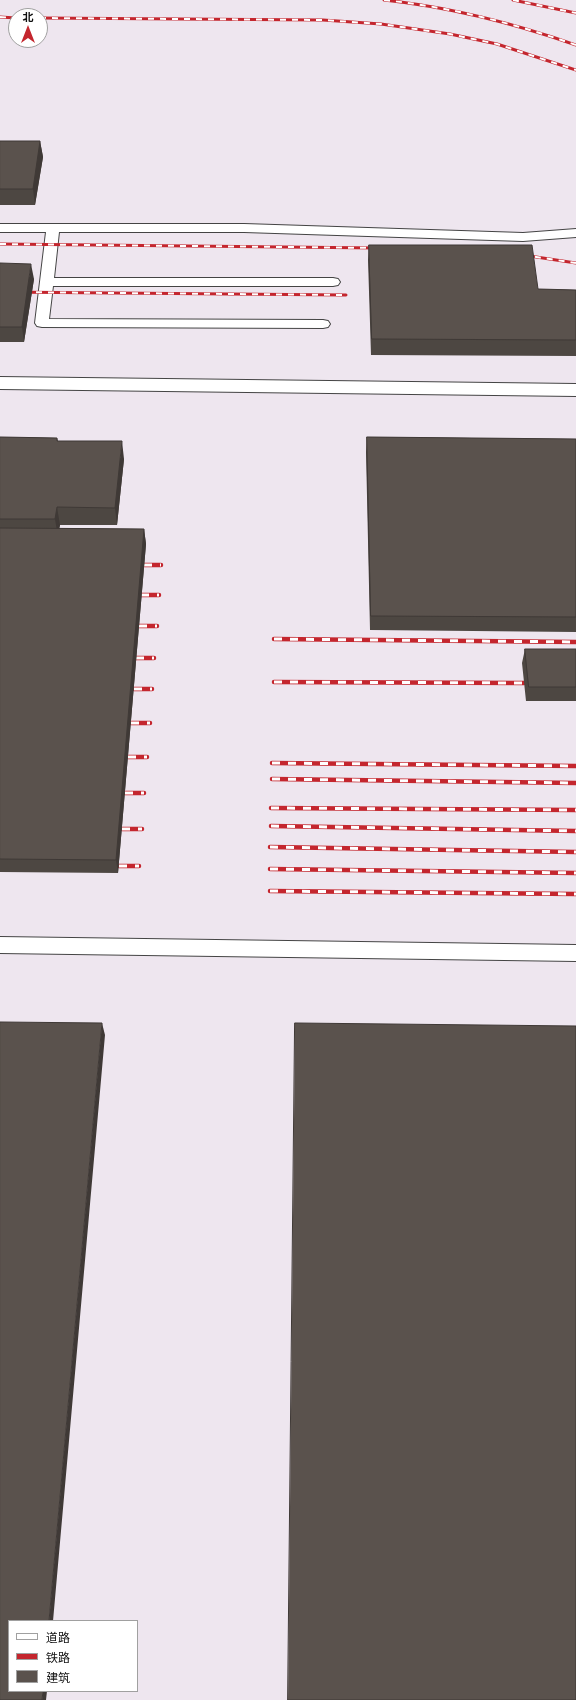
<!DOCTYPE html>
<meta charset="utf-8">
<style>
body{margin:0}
#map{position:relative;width:576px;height:1700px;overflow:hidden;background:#fffdf5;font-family:Merriweather,"Noto Sans SC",serif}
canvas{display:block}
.legend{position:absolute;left:8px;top:1620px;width:130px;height:72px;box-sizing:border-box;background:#fff;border:1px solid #a0a0a0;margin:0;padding:5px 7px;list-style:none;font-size:12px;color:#111}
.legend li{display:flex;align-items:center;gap:8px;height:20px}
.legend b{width:20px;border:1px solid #a0a0a0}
.north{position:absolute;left:8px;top:8px;width:40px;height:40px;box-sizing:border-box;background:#fff;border:1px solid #a0a0a0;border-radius:50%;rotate:0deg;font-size:11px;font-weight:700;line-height:16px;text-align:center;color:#111}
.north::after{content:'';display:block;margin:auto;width:14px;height:18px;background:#c4262e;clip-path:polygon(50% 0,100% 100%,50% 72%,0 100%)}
</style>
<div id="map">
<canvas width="576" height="1700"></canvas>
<ul class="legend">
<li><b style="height:5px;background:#fff"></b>道路</li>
<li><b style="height:5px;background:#c4262e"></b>铁路</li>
<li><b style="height:11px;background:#5a524d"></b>建筑</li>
</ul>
<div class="north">北</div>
</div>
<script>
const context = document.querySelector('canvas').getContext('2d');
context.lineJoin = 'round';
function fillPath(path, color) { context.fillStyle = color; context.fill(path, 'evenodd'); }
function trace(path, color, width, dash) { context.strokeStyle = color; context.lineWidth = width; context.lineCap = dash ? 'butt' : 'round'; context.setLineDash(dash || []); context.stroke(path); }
fillPath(new Path2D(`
 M0,0h576v1700h-576zM16,16h24v24h-24zM9,1621h128v70h-128z`), '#eee6ef');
const service = new Path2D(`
 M0,224h244l279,9 53,-4v8l-53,4 -279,-9h-185l-5,46h279l5,1 2,3 -2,3 -5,1h-280l-4,33 274,1 5,1 2,3 -2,3 -5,1 -281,-1 -5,-1 -2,-3 11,-91h-46z
 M0,937l576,8v16l-576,-8z`);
const minor = new Path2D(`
 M0,377l576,7v12l-576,-7z`);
trace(service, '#444', 2);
trace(minor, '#444', 2);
fillPath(service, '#fff');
fillPath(minor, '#fff');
const railFar1 = new Path2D(`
 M384,0c66,7 129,23 192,45
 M513,0l63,13
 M0,17l16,1
 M40,18l283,2 58,4 69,10 47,10 79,26
 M0,244l379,4
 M523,255l53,8
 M0,292l346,3`);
const rail = new Path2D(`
 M144,565h17
 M141,595h18
 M139,626h18
 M274,639l302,3
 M136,658h18
 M274,682l250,1
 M134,689h18
 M131,723h19
 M128,757h19
 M272,763l304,3
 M272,779l304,4
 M125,793h19
 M271,808l305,2
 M271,826l305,5
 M122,829h20
 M270,847l306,5
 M119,866h20
 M270,869l306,4
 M270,891l306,3`);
trace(railFar1, '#c4262e', 3);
trace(rail, '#c4262e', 4.5);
trace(railFar1, '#fff', 2, [6]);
trace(rail, '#fff', 3, [8]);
fillPath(new Path2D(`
 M0,141h40l3,16 -8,48h-35z
 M369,245l169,44 38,1v66l-205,-1 -3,-95z
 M0,263l34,16 -10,63h-24z
 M0,437l57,1 1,3 66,18 -7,66h-57l-1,3 85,1 2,15 -28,329 -118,-1z
 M367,437l209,2v193l-206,-2 -4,-178z
 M525,649h51v52h-50l-4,-38z`), '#4d4742');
fillPath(new Path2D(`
 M40,141l3,16 -8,48 -2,-16z
 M31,264l3,15 -10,63 -2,-15z
 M122,441l2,18 -7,66 -2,-17z
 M57,507l3,18 -2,12 -3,-18z
 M144,529l2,15 -28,329 -2,-13z
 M102,1023l3,12 -52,586h-4z
 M43,1691h4l-1,9h-4z`), '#3f3936');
const building = new Path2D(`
 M0,141h40l-7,48h-33z
 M369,245h163l6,44 38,1v50l-204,-1z
 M0,263l31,1 -9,63h-22z
 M0,437l57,1v3h65l-7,67 -58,-1 -2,12h-55z
 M367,437l209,2v178l-205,-1z
 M0,528l144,1 -28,331 -116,-1z
 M525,649h51v38h-47z
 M0,1022l102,1 -53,598h-40v70h34l-1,9h-42z
 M295,1023l281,3v674h-288z`);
fillPath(building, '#5a524d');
trace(building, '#3f3936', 1);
</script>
